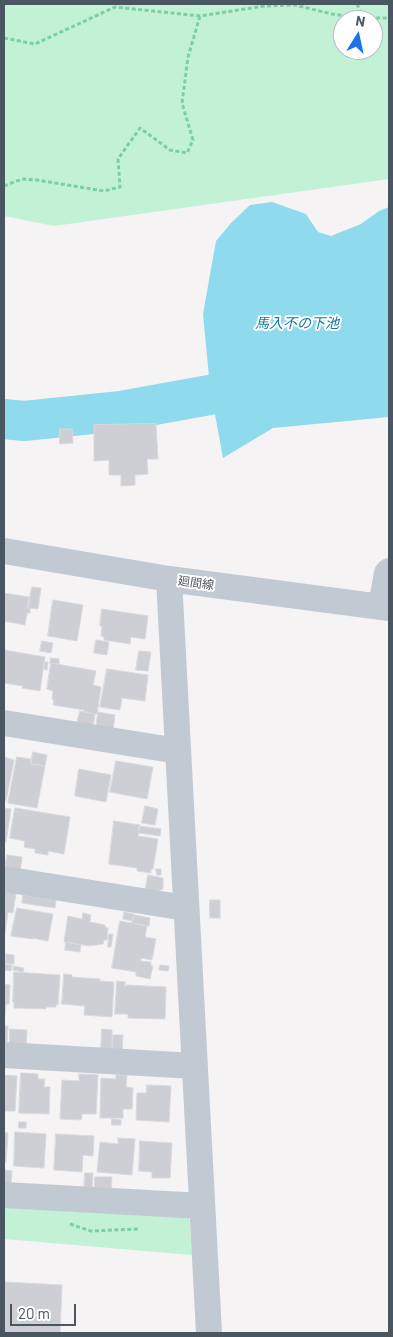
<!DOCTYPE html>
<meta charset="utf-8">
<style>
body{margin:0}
#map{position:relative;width:393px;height:1337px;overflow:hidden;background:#f5f3f3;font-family:Barlow,sans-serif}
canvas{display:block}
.frame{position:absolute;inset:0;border:5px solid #4a5661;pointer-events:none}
.north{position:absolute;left:333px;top:10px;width:50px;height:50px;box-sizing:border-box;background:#fff;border:1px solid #b7bbc0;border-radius:50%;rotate:10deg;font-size:14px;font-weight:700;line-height:20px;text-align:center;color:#4a5661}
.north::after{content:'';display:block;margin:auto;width:18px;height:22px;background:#1a73e8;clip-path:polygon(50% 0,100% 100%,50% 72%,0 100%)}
.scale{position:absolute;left:10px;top:1304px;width:66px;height:22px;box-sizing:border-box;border:2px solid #4a5661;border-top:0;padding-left:6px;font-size:15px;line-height:18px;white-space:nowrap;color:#4a5661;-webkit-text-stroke:4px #fff;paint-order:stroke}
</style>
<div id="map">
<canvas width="393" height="1337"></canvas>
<div class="frame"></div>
<div class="north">N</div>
<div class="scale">20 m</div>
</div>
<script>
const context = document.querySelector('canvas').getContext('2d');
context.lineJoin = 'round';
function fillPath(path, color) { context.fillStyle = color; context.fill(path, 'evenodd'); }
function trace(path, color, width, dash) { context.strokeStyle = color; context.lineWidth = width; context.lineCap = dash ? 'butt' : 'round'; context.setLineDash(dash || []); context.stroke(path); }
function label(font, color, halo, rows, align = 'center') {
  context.font = font + ' Barlow,"Noto Sans JP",sans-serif'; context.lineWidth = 4; context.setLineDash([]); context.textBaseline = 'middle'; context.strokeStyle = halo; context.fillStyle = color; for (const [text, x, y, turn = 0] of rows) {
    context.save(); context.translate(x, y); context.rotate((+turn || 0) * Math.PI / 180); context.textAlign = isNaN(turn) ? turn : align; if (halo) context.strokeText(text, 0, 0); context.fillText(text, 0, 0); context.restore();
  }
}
fillPath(new Path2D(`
 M4,4h385v175l-335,47 -50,-10zM343,20h30v30h-30z
 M4,1201l185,12 3,42 -188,-16z`), '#c3f1d5');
fillPath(new Path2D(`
 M272,202l34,12 12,18 13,4 30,-12 18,-13 10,-4v210l-116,11 -50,30 -13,-71 -7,-73 13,-73 15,-18 19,-18z`), '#90daee');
trace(new Path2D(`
 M4,419l20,2 97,-10 105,-19`), '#90daee', 40);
const building = new Path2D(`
 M156,424l2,35h-11l1,15 -13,1v10l-14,1v-11h-12v-15l-15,1v-36z
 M60,429h12l1,14 -13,1z
 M32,587l9,1 -3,21 -10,-1z
 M4,593l25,4 -2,11h3v5h-3l-2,12 -21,-4z
 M53,600l30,5 -6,36 -29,-5z
 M102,609l46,7 -3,23 -14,-2 -1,7 -26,-4v-3l-3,-1 1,-10h-2z
 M96,640l13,2 -2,13 -13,-2z
 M42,641l11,2 -2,10 -11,-2z
 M4,650l41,7 -5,34 -18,-3 1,-2 -19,-3z
 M139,651l12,1 -3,19 -12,-1z
 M51,658l8,1v5l-9,-1z
 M45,662h3l-1,8 -3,-1z
 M51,663l45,8 -3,14 8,2 -4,27 -14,-2 1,-2 -31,-5 1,-5 -2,-1 1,-8 -6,-2z
 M107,669l41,6 -3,26 -23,-3 -2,12 -20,-3z
 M80,711l15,3 -2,13 -16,-3z
 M98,712l17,3 -2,16 -17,-3z
 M33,752l14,3 -2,11 -14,-2z
 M4,757l10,3 -8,41 -2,-1z
 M17,757l14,2 -1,5 15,2 -8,42 -29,-5z
 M116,761l37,6 -6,32 -37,-7z
 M79,769l32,6 -5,27 -31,-6z
 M145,806l13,3 -3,16 -13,-2z
 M4,808l7,1 -5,33h-2z
 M15,808l55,9 -6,37 -16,-3v4l-13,-2v-4l-11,-2 1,-6 -15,-3z
 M114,821l26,4 -2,11 20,3 -5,30h-2v4l-14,-2v-3l-28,-4z
 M139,826l22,3 -1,7 -21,-3z
 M7,855l15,2 -2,16 -15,-2z
 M156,869h5v6h-4z
 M148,875l15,3v11l-9,4 -9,-1z
 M4,891l12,2 -3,20 -5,-1 -3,22h-1z
 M23,895l33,5 -1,8 -33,-5z
 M210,900h10v18h-10z
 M17,908l36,6 -5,27 -15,-3v1l-22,-3z
 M124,912l10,2 -1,7 -10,-2z
 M83,913l8,2 -1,7 15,3v2l3,1 -1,12h-3l-1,4 -13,2 -26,-4 4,-26 14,3z
 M134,915l16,3 -1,8 -17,-3z
 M120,921l27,5 -2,11 11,2 -4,21 -11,-2v3l10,1v4h2l-3,13 -14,-3v-4l-24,-4z
 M109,934h4l-2,13h-3z
 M66,942l15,3 -1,7 -15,-2z
 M6,954l8,1v9l-9,-1z
 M4,964l8,1 -1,6 -7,-1z
 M160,965l9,1 -1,5 -9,-1z
 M14,966l10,2 -1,4 -10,-2z
 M14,972l46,3 -2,30 -2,-1v3h-10v2l-32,-1v-6h-1z
 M64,974l8,1v2l28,2v2l14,1 -2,35 -28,-2 1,-9 -23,-2z
 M117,981l8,1v5h1v-2l40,2 -1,32 -37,-1v-4h-13z
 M4,984l6,1 -1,19h-3l-2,19z
 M4,1026h4l-1,17 -3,-1z
 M10,1029l17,1 -1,16 -16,-1z
 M102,1029l10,1v21l-11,-1z
 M113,1035h10l-1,17 -10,-1z
 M21,1073l17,1v5h7l-1,8h6l-1,27 -30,-1z
 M79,1074l19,1 -2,39h-14l-1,6 -21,-1 2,-39 17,1z
 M4,1075l13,1 -2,35h-11z
 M116,1075h11l-1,12 7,1 -1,21h-9v9h-23l1,-40 15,1z
 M147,1085l24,1 -2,36 -33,-2 1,-27h9z
 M112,1119l9,1v5h-9z
 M19,1122h7v6h-7z
 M4,1132l4,1 -2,29h-2z
 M15,1132l31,2 -2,34 -30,-2z
 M56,1134l38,2 -1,20 -10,-1 -1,17 -28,-2z
 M118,1138l17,1 -3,36 -35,-3 3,-30 18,2z
 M140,1141l32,2 -2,35h-18v-6l-13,-1z
 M4,1170l8,1 -1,15 -7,-1z
 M85,1173h8l-1,17 -8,-1z
 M95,1177h17l-1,14 -16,-1z
 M4,1282l58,3 -2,48h-56z`);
fillPath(building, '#cdcfd5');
trace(building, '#d7d9de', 1);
trace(new Path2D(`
 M357,4l6,13
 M4,38l31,6 80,-37 85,9 64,-10 31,-1 37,9 31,4h26
 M4,186l18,-7 15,1 67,11 16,-4 -2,-28 22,-31 30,22 17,3 6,-13 -11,-37 6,-46 12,-41
 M70,1224l21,7 47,-2`), '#7ad0a6', 3, [4, 2.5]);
trace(new Path2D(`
 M4,551l165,28 220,29
 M169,579l40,754
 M381,607l6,-34 2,-2
 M4,723l174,28
 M4,879l182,29
 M4,1055l190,11
 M4,1195l198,11`), '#c1cad2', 26);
label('12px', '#4a5661', '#fff', [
 ["廻間線",196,583,8]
]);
label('italic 14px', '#0c7c9b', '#fff', [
 ["馬入不の下池",297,323]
]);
</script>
